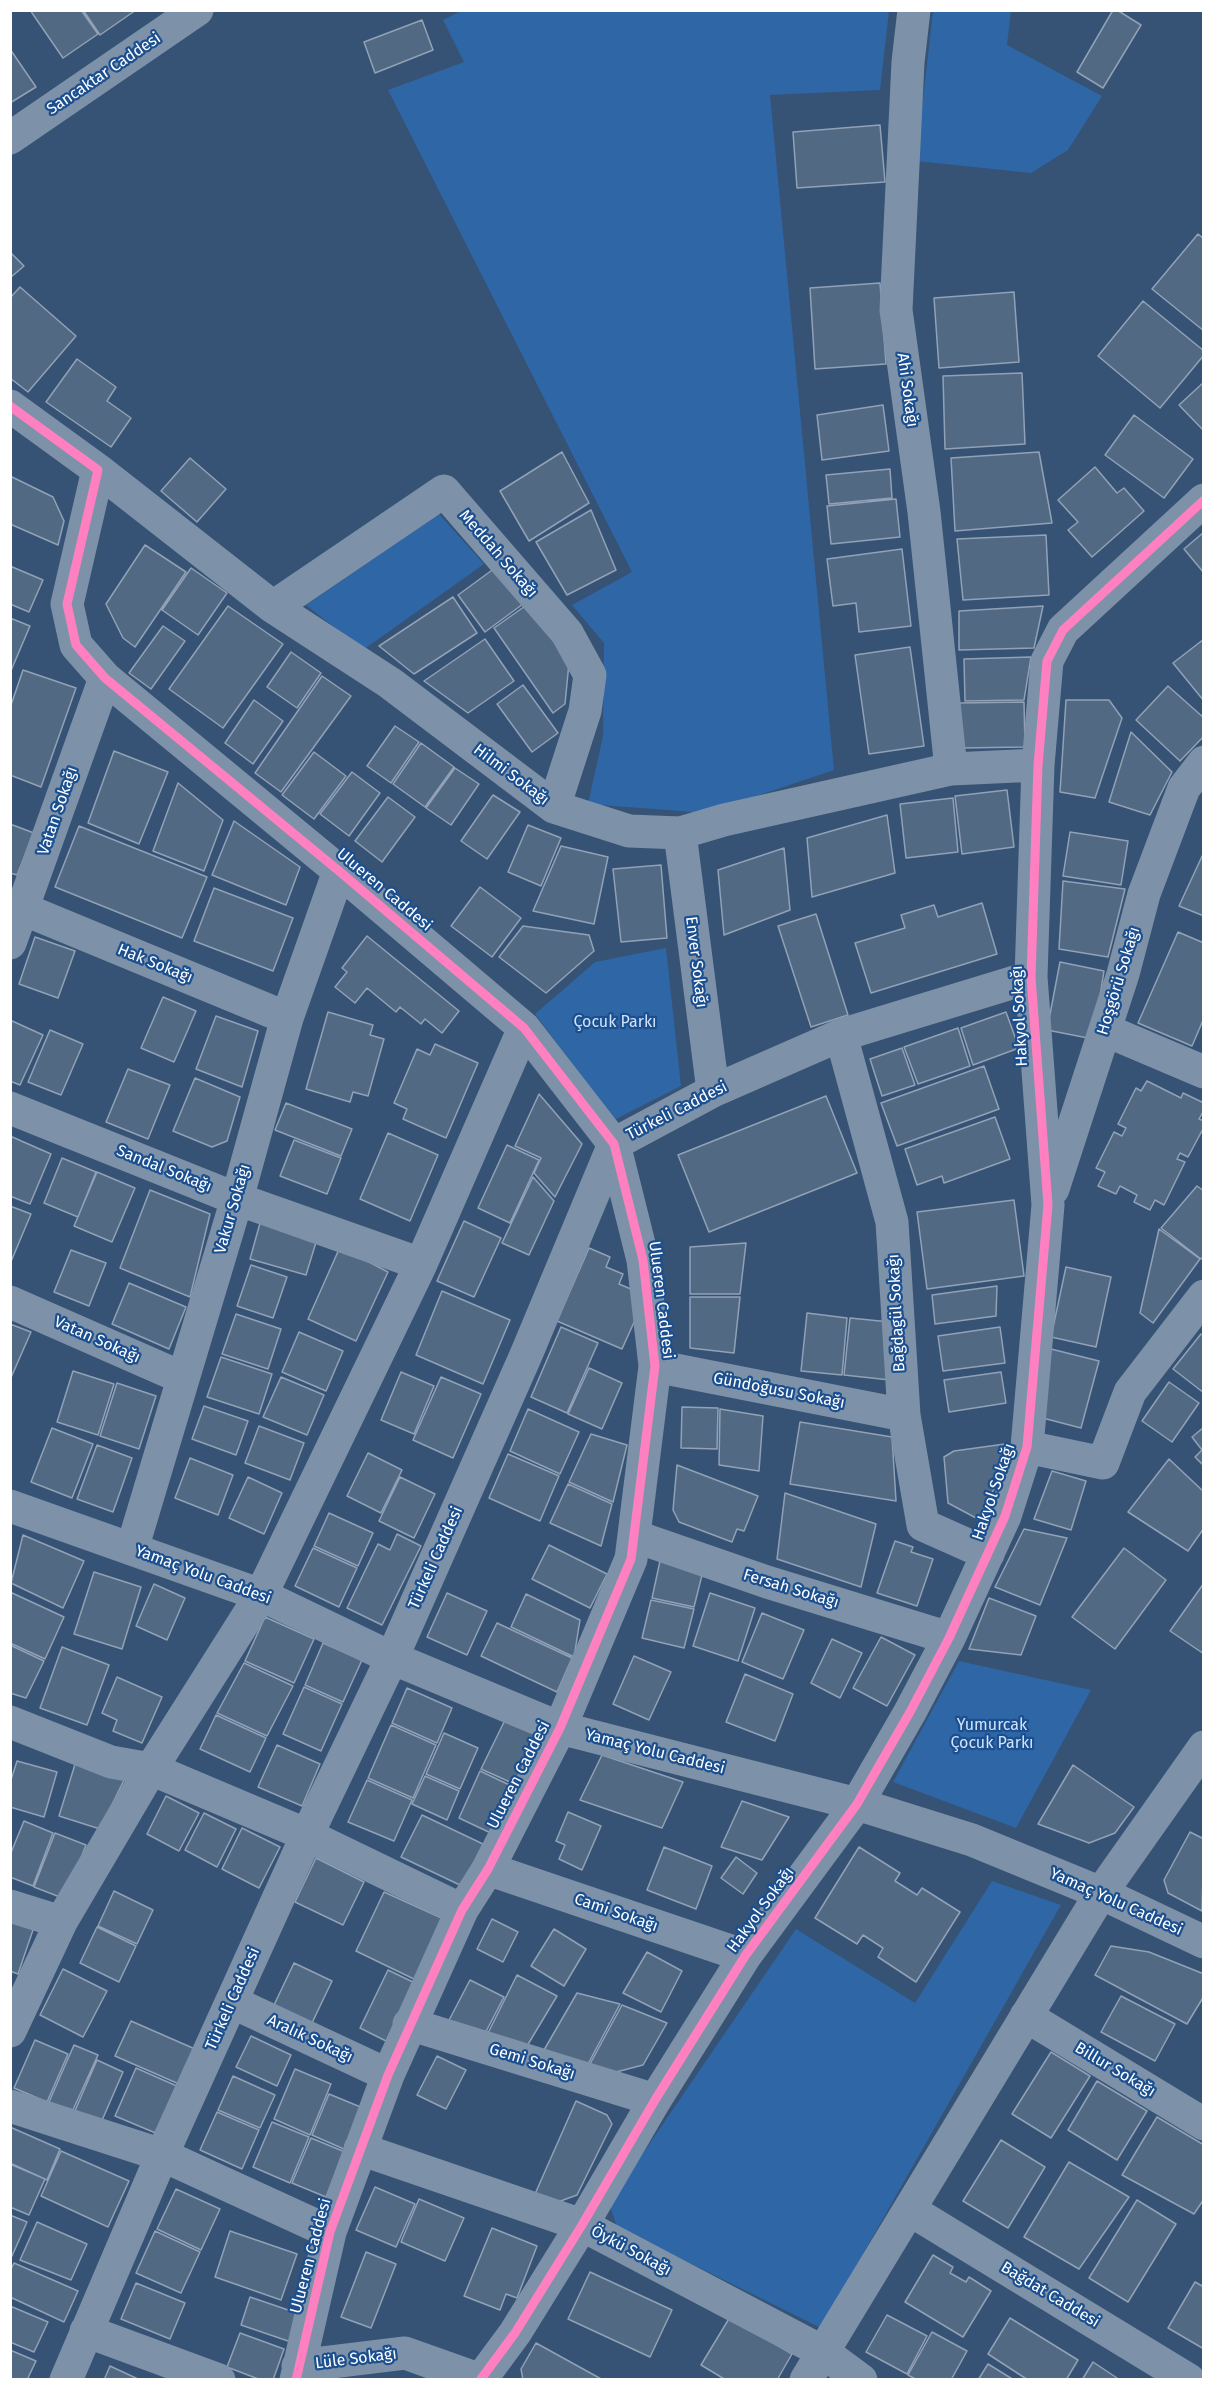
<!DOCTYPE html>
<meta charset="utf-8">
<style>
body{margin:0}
#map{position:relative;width:1214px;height:2390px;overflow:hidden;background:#365274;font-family:"Fira Sans",sans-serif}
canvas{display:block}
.frame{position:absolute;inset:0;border:12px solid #fff;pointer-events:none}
</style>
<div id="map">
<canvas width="1214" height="2390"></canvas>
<div class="frame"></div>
</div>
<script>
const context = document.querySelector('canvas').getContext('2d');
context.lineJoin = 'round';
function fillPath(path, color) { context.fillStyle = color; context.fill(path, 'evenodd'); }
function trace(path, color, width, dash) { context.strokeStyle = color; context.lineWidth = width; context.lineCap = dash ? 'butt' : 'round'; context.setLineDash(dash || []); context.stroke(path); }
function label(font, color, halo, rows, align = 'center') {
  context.font = font + ' "Fira Sans",sans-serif'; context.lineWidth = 4.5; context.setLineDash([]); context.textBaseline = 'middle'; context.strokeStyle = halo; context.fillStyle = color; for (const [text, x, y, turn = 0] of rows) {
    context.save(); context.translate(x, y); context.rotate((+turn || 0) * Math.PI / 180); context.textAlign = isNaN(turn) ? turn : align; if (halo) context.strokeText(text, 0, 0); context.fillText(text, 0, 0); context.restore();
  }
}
fillPath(new Path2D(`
 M461,11h428l-9,79 -110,5 64,675 -128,43 -118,-9 15,-68 1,-93 -32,-38 60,-33 -244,-482 76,-28 -21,-42z
 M933,11h78l-4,34 95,51 -34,54 -37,23 -115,-12z
 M439,514l45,50 -121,86 -57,-45z
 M666,948l15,138 -67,34 -79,-106 60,-52z
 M959,1661l132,29 -75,138 -123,-46z
 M992,1881l69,24 -240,423 -204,-101 -8,-24 187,-274 119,74z`), '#2f66a5');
const building = new Path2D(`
 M30,10h51l17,24 -35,24z
 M83,10h53l-36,25z
 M1113,10h4l24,15 -38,63 -26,-16z
 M422,20l11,30 -58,23 -11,-31z
 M10,49l26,38 -26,16z
 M880,125l5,57 -88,6 -4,-56z
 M1198,234l6,5v92l-52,-42z
 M10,252l14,14 -14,12z
 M880,283l6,81 -71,5 -5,-81z
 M20,287l56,49 -48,56 -18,-14v-80z
 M1014,292l5,70 -80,6 -5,-70z
 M1143,301l61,50v4l-44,53 -62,-52z
 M77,359l39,28 -9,14 24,17 -20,29 -65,-45z
 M1022,373l3,71 -80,5 -2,-73z
 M1204,382v49l-25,-26z
 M883,405l6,46 -67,9 -5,-45z
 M1134,415l59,44 -29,39 -59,-43z
 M562,452l27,51 -60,38 -29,-50z
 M1039,452l13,71 -97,8 -4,-73z
 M190,458l36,31 -29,33 -36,-31z
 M1095,467l22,26 7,-5 20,23 -52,46 -24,-27 10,-8 -20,-22z
 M890,469l2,29 -63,6 -3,-29z
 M10,476l43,21 11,24 -6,24 -48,-21z
 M896,499l4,38 -69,7 -4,-38z
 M591,510l25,60 -49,25 -31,-53z
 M1204,532v41l-20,-24z
 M1046,535l3,60 -86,5 -6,-61z
 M145,545l41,27 -51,75 -12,-9 -17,-34z
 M902,549l9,77 -52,6 -3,-29 -23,3 -6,-47z
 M10,566l33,14 -14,32 -19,-8z
 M191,568l36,25 -29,42 -36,-25z
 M495,568l28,36 -38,28 -27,-37z
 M453,597l24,36 -63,41 -35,-28z
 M528,604l41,59 -4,41 -12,9 -59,-85z
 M228,606l55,38 -60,84 -54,-39z
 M1043,606l-9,42 -75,2v-39z
 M10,618l20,8 -20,47z
 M163,626l22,15 -34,48 -22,-16z
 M485,639l29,42 -46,32 -44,-32z
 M1204,639v62l-31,-38z
 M910,647l14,99 -55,8 -14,-99z
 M291,652l30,21 -24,35 -30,-21z
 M1031,657l-7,43 -59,1 -1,-42z
 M23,670l53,18 -35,99 -31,-12v-67z
 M322,676l29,20 -70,96 -26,-19z
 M523,685l35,48 -26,19 -35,-48z
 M1168,686l36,32v18l-24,25 -44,-41z
 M254,700l29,21 -30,43 -28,-21z
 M1066,700h43l13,18 -27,80 -35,-6z
 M1024,702l1,45 -65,1 -1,-45z
 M395,726l24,16 -28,41 -24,-17z
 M1131,732l41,40 -22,43 -41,-13z
 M421,743l33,24 -29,40 -32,-23z
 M114,751l54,21 -29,72 -51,-21z
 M314,752l32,24 -32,43 -32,-24z
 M455,768l24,16 -28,41 -25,-17z
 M352,772l28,21 -31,43 -29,-22z
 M178,783l45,37 -19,51 -51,-20z
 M1007,790l7,57 -52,7 -7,-58z
 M493,795l27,17 -33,47 -26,-18z
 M388,797l27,20 -33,45 -27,-21z
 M953,798l5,54 -52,6 -6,-54z
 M887,815l8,58 -83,24 -5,-59z
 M234,821l66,46 -14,38 -74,-30z
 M10,824l24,9 -17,42 -7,-2z
 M528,825l33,13 -20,48 -33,-14z
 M79,826l128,51 -25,61 -127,-51z
 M1070,832l58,9 -7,44 -58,-9z
 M561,846l47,11 -14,67 -61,-13z
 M784,848l6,62 -66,25 -6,-65z
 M1204,852v64l-25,-10z
 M661,865l6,73 -46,4 -8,-73z
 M1063,881l62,8 -17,68 -49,-8z
 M480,887l41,31 -29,39 -41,-31z
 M214,888l79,30 -20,53 -79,-30z
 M982,903l15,51 -126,39 -16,-50 50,-15 -4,-13 33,-10 4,12z
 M816,914l32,101 -37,12 -33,-101z
 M523,926l66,9 5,16 -48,42 -47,-36z
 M1178,932l26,11v75l-12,28 -54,-23z
 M367,936l92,75 -17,22 -17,-14 -4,5 -21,-17 -4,5 -29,-24 -12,15 -20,-16 12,-15 -5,-4z
 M35,937l40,14 -17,47 -39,-14z
 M1060,962l44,9 -11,68 -46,-9z
 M163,997l33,14 -22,51 -33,-14z
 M328,1012l45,13 -3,10 14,4 -16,57 -15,-4 -3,10 -44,-13z
 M1006,1012l13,36 -46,17 -12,-37z
 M216,1016l42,15 -16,56 -46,-18z
 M10,1020l33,15 -23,50 -10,-4z
 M958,1028l12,38 -52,18 -14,-37z
 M50,1030l33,14 -22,51 -33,-13z
 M435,1044l43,19 -32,75 -43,-19 4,-10 -13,-6 23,-54 13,6z
 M902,1048l13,37 -33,11 -12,-37z
 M984,1066l15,43 -102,37 -16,-43z
 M128,1069l42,16 -22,54 -42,-17z
 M195,1078l45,19 -13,44 -15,6 -39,-16z
 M1147,1081l34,17 2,-5 21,10v7l-5,9 5,2v6l-16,30 -8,-4 -3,6 8,3 -21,43 -9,-5 -5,10 -16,-8 3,-7 -17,-9 -4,8 -18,-8 7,-14 -9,-4 18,-36 8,4 4,-8 -8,-4 18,-36 5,3z
 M539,1094l43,50 -27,53 -21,-24 7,-15 -26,-12z
 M826,1096l31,77 -148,59 -31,-77z
 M286,1103l66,26 -11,27 -66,-26z
 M995,1117l15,42 -66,24 -2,-7 -25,9 -12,-36z
 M388,1133l50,22 -28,66 -50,-22z
 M10,1136l41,18 -21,50 -20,-8z
 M294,1140l47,18 -14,36 -47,-18z
 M507,1145l32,15 -29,63 -32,-15z
 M62,1158l34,14 -18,45 -34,-14z
 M97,1172l38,16 -23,54 -38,-16z
 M533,1177l21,24 -25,54 -27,-12z
 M1197,1186l7,5v65l-3,3 -40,-31z
 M150,1190l60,24 -20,83 -70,-29z
 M1014,1200l10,76 -97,13 -10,-77z
 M10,1206l21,8 -21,50z
 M464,1221l37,17 -27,59 -37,-16z
 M260,1223l57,16 -11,36 -56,-16z
 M1159,1229l41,30 -47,64 -13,-10z
 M746,1243l-6,51h-50v-47z
 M340,1247l48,25 -32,69 -48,-22z
 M589,1248l21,9 -4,10 17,7 -4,10 19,8 2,17 -18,40 -65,-28z
 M71,1250l35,13 -17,43 -35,-14z
 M251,1265l36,12 -14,41 -36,-12z
 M1066,1267l45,10 -15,70 -45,-10z
 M129,1283l57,24 -17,42 -57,-25z
 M997,1286l-1,30 -61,8 -3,-29z
 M442,1291l68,29 -27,64 -67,-29z
 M690,1297h50l-6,56 -44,-5z
 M807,1313l40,5 -5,57 -41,-4z
 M236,1314l45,15 -13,40 -46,-15z
 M850,1318l40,4v58l-46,-5z
 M10,1324l21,8 -21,48z
 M561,1327l37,16 -31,70 -36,-16z
 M1000,1327l5,36 -62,8 -5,-35z
 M299,1332l44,19 -17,40 -44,-19z
 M1201,1334l3,2v57l-31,-24z
 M1051,1349l48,12 -18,67 -46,-12z
 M221,1357l51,17 -13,40 -52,-17z
 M589,1368l33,15 -20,46 -34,-15z
 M73,1371l41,13 -16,51 -41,-13z
 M401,1372l33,14 -20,48 -33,-14z
 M1001,1372l5,31 -57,9 -5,-32z
 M281,1377l43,18 -17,40 -44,-18z
 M441,1377l40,17 -28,64 -40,-18z
 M1169,1382l30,21 -27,39 -30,-21z
 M117,1383l39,13 -17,53 -39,-13z
 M204,1406l44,15 -12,34 -44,-16z
 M682,1407l36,1 -1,41 -36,-1z
 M528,1409l51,23 -19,42 -50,-23z
 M720,1409l43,7 -4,55 -40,-6z
 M800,1422l92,15 4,64 -106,-17z
 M259,1426l45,17 -14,37 -45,-17z
 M1204,1427v39l-9,-9 7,-7 -10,-13z
 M52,1428l41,16 -21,54 -41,-16z
 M591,1434l36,11 -14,57 -44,-20z
 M1005,1444l-1,26 -26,49 -30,-16 -4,-46 10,-6z
 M97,1445l35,13 -19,54 -36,-13z
 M368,1453l34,17 -21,43 -34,-17z
 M508,1454l51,22 -19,45 -51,-23z
 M190,1458l43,17 -15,40 -43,-17z
 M1169,1459l35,33v36l-16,23 -60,-39z
 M677,1465l81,31 -14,35 -7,-2 -5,13 -53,-20 -6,-12z
 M1052,1471l34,10 -15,49 -37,-11z
 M248,1477l34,16 -18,41 -35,-16z
 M400,1477l35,17 -21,44 -35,-17z
 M568,1484l44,20 -11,42 -51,-23z
 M785,1493l91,31 -15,63 -84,-28z
 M329,1513l44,20 -15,33 -44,-20z
 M1024,1529l43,9 -27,67 -45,-18z
 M397,1534l24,12 -39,79 -35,-17 31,-64 12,6z
 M23,1535l61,26 -21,47 -52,-25z
 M895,1541l18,6 -2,5 22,7 -16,47 -40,-13z
 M549,1545l58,29 -17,34 -58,-29z
 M313,1548l44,20 -18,39 -44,-21z
 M1124,1548l42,32 -51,69 -43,-32z
 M660,1561l43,10 -9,36 -42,-9z
 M94,1572l47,15 -19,62 -48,-15z
 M1204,1583v71l-34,-23z
 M154,1584l31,14 -18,42 -31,-14z
 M10,1592l54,25 -19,42 -35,-16z
 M447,1593l40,18 -20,44 -40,-18z
 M710,1593l45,15 -17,53 -45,-15z
 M526,1594l54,26 -6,37 -63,-30z
 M989,1598l47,18 -15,39 -52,-6z
 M651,1600l43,9 -10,39 -42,-10z
 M762,1613l42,17 -21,49 -41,-17z
 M265,1617l49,22 -20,44 -49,-22z
 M497,1623l75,35 -15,34 -76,-36z
 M881,1637l34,18 -28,51 -34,-18z
 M832,1639l30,14 -22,45 -29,-15z
 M323,1643l39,17 -19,42 -38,-17z
 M10,1645l34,16 -18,37 -16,-5z
 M62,1647l47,18 -22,60 -47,-17z
 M634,1656l37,16 -22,48 -36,-16z
 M244,1663l49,23 -26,50 -50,-23z
 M745,1674l48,20 -18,47 -49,-19z
 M117,1677l45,20 -20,46 -29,-12 4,-11 -15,-7z
 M304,1687l38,17 -21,47 -38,-17z
 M407,1688l45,20 -15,35 -45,-20z
 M216,1715l50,23 -16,34 -50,-23z
 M505,1720l37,17 -23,49 -38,-17z
 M391,1725l45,20 -23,53 -45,-20z
 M444,1733l34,15 -18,41 -34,-15z
 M277,1745l43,19 -18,42 -44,-19z
 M602,1755l81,27 -21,46 -82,-28z
 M17,1761l40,11 -13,45 -34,-10v-24z
 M76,1761l50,15 -26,53 -41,-13z
 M1073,1765l61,42 -19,26 -26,10 -51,-19z
 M480,1771l38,18 -23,46 -36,-17z
 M425,1776l34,15 -12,29 -35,-16z
 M367,1780l45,20 -18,41 -46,-19z
 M166,1796l33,17 -20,38 -32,-17z
 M742,1801l47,16 -27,43 -41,-13z
 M568,1812l33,14 -19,44 -23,-11 6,-14 -9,-4z
 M204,1813l32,16 -19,38 -32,-17z
 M422,1815l61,29 -21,42 -61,-29z
 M24,1821l29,12 -20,53 -23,-9v-22z
 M242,1828l38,19 -21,41 -37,-19z
 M1190,1832l14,7 -2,72 -34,-18 -4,-13z
 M55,1833l31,12 -21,54 -31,-12z
 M664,1847l48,19 -16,43 -49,-19z
 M859,1847l41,26 -5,8 22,14 5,-7 38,24 -44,70 -38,-25 5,-9 -20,-13 -6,9 -42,-26z
 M736,1857l21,16 -14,21 -22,-16z
 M316,1858l48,24 -21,43 -48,-23z
 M114,1891l39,19 -16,34 -39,-18z
 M384,1892l62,28 -28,61 -62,-30z
 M10,1918l24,9 -16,47 -8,-3z
 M492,1919l26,13 -15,30 -26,-13z
 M97,1927l39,19 -17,36 -39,-19z
 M554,1929l32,20 -22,37 -33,-20z
 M1111,1946l38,6 55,22v22l-17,28 -92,-49z
 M647,1952l35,19 -21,41 -38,-19z
 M294,1963l38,18 -20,42 -38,-18z
 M63,1969l44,22 -24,46 -43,-22z
 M388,1970l29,14 -27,59 -30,-15z
 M517,1975l40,21 -30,50 -39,-13z
 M470,1980l34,17 -23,44 -34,-17z
 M577,1993l43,11 -32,60 -44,-14z
 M1121,1996l54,28 -20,37 -54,-29z
 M622,2005l45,18 -24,42 -27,7 -26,-8z
 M131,2021l64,28 -16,35 -64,-28z
 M251,2036l40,19 -14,31 -41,-19z
 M35,2040l33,14 -21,48 -33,-14z
 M74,2045l24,10 -26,57 -23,-10z
 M1051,2052l39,24 -39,62 -39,-24z
 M437,2056l29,14 -20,39 -29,-14z
 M97,2060l26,12 -23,53 -26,-12z
 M136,2068l43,19 -21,47 -43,-18z
 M295,2069l36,15 -21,51 -36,-16z
 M233,2076l42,19 -15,33 -42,-18z
 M1097,2081l50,30 -30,49 -49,-30z
 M329,2094l34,14 -17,42 -34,-15z
 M576,2101l31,14 5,9 -35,71 -22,8 -20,-9z
 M217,2112l42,18 -17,39 -42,-19z
 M1157,2117l47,28v54l-10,15 -72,-39z
 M272,2122l37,15 -19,46 -37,-16z
 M10,2127l50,22 -13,31 -37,-17z
 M311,2138l34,14 -19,45 -34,-14z
 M1001,2140l44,27 -37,61 -45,-27z
 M61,2151l68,30 -21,46 -67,-31z
 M1069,2162l60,35 -50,72 -55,-32z
 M10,2164l35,15 -16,36 -19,-8z
 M375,2187l40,17 -19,43 -40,-17z
 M176,2189l44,20 -19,41 -44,-21z
 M419,2199l45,19 -19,43 -44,-19z
 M1137,2200l39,24 -48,78 -39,-24z
 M10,2215l17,7 -15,34 -2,-1z
 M37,2222l50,22 -16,36 -51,-20z
 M492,2228l45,18 -20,52 -11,-4 -6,16 -36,-14z
 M155,2231l45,21 -19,41 -45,-20z
 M230,2231l67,23 -16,46 -66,-23z
 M366,2252l30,12 -25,64 -30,-11z
 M933,2255l20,12 -3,6 16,9 3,-5 22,14 -28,46 -58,-35z
 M14,2263l64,28 -14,31 -54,-25v-26z
 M590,2272l82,38 -22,47 -82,-38z
 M1195,2282l9,5v62l-36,-21z
 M136,2283l49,20 -15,36 -49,-20z
 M250,2297l50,17 -9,28 -50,-17z
 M10,2306l38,16 -14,30 -24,-10z
 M887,2315l40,21 -20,38 -41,-22z
 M730,2317l62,37 -15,26h-51l-25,-15z
 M1010,2318l68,42 -12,20h-38l-40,-26z
 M932,2332l35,19 -16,29h-34l-9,-5z
 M240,2333l44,16 -11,31h-12l-34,-13z
 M536,2343l67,37h-80l-2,-11z
 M10,2350l26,11 -9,19h-17z
 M1093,2362l27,18h-38z
 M988,2364l26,16h-36z
 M110,2366l28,13v1h-34z`);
fillPath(building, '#526984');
trace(building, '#92a2b6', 1.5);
trace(new Path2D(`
 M914,10l-6,52 -12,248 28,202 27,257
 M10,138l187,-128
 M10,406l88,64 -31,134 9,41 29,33 234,193 185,157 90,116 29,116 12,106 -24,193 -71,169 -72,141 -26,41 -74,165 -58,157 -34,148
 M98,470l175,137 117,76 164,124 75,24 51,2 44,-13 227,-51 87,-4
 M273,607l171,-116 123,142 23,42 -5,36 -31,96
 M680,833l33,258
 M23,909l264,109
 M10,943l95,-265
 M1105,1030l99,42
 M841,1035l51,187 12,193 19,110 65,29
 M10,1108l227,91 184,65
 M1053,1189l70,-215 21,-80 40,-106 20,-26
 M10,1302l173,76
 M655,1366l249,49
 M1027,1447l76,16 27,-71 74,-96
 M10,1506l251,89 131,63 168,70 297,76 115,36 129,53 103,49
 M634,1536l133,46 182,56
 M132,1549l105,-350 50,-181 52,-147
 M10,1722l101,40 40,7 -90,153 -51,-16
 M488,1869l257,87
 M462,1910l-155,-75 -156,-66 110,-174 160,-331 103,-236
 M232,2002l156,73
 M1026,2016l178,108
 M409,2024l246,76
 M10,2031l51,-109
 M10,2106l152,49 168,77
 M360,2149l222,76 241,127 38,28
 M910,2210l279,170
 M86,2331l133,49
 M298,2366l107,-13 76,27
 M481,2379l34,-46 67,-108 73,-125 90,-144 112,-152 53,-92 39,-74 56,-122 22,-69 21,-242 -17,-228 7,-212 9,-104 16,-31 141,-130
 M66,2380l96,-225 145,-320 85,-177 134,-303 88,-211 99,-53 128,-56 190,-58
 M806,2380l295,-487 103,-146`), '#7d92a8', 33);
trace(new Path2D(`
 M10,406l88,64 -31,134 9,41 29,33 234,193 185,157 90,116 29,116 12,106 -24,193 -71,169 -72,141 -26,41 -74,165 -58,157 -34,148
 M481,2379l34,-46 67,-108 73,-125 90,-144 112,-152 53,-92 39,-74 56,-122 22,-69 21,-242 -17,-228 7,-212 9,-104 16,-31 141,-130`), '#ff80c0', 9);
label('16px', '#fff', '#1b4f8f', [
 ["Sancaktar Caddesi",104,74,-34],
 ["Ahi Sokağı",907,390,82],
 ["Meddah Sokağı",498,554,49],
 ["Hilmi Sokağı",511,775,37],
 ["Vatan Sokağı",58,811,-71],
 ["Ulueren Caddesi",384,890,40],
 ["Enver Sokağı",696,962,83],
 ["Hak Sokağı",155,964,22],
 ["Hoşgörü Sokağı",1119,981,-73],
 ["Hakyol Sokağı",1020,1016,-93],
 ["Türkeli Caddesi",677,1111,-27],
 ["Sandal Sokağı",164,1169,22],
 ["Vakur Sokağı",233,1209,-74],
 ["Ulueren Caddesi",661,1300,83],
 ["Bağdagül Sokağı",897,1313,-93],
 ["Vatan Sokağı",97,1340,24],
 ["Gündoğusu Sokağı",779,1391,11],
 ["Hakyol Sokağı",994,1492,-71],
 ["Türkeli Caddesi",436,1558,-66],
 ["Yamaç Yolu Caddesi",203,1575,20],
 ["Fersah Sokağı",791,1589,17],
 ["Yamaç Yolu Caddesi",655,1752,14],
 ["Ulueren Caddesi",519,1775,-63],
 ["Yamaç Yolu Caddesi",1116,1902,24],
 ["Hakyol Sokağı",761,1910,-54],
 ["Cami Sokağı",616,1913,19],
 ["Türkeli Caddesi",233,1999,-66],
 ["Aralık Sokağı",310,2039,25],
 ["Gemi Sokağı",532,2062,17],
 ["Billur Sokağı",1115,2070,31],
 ["Öykü Sokağı",631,2251,28],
 ["Ulueren Caddesi",311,2256,-75],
 ["Bağdat Caddesi",1050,2295,31],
 ["Lüle Sokağı",356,2359,-7]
]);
label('16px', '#cfe3fa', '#1b4f8f', [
 ["Çocuk Parkı",615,1023],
 ["Yumurcak",992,1726],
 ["Çocuk Parkı",992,1744]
]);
</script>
